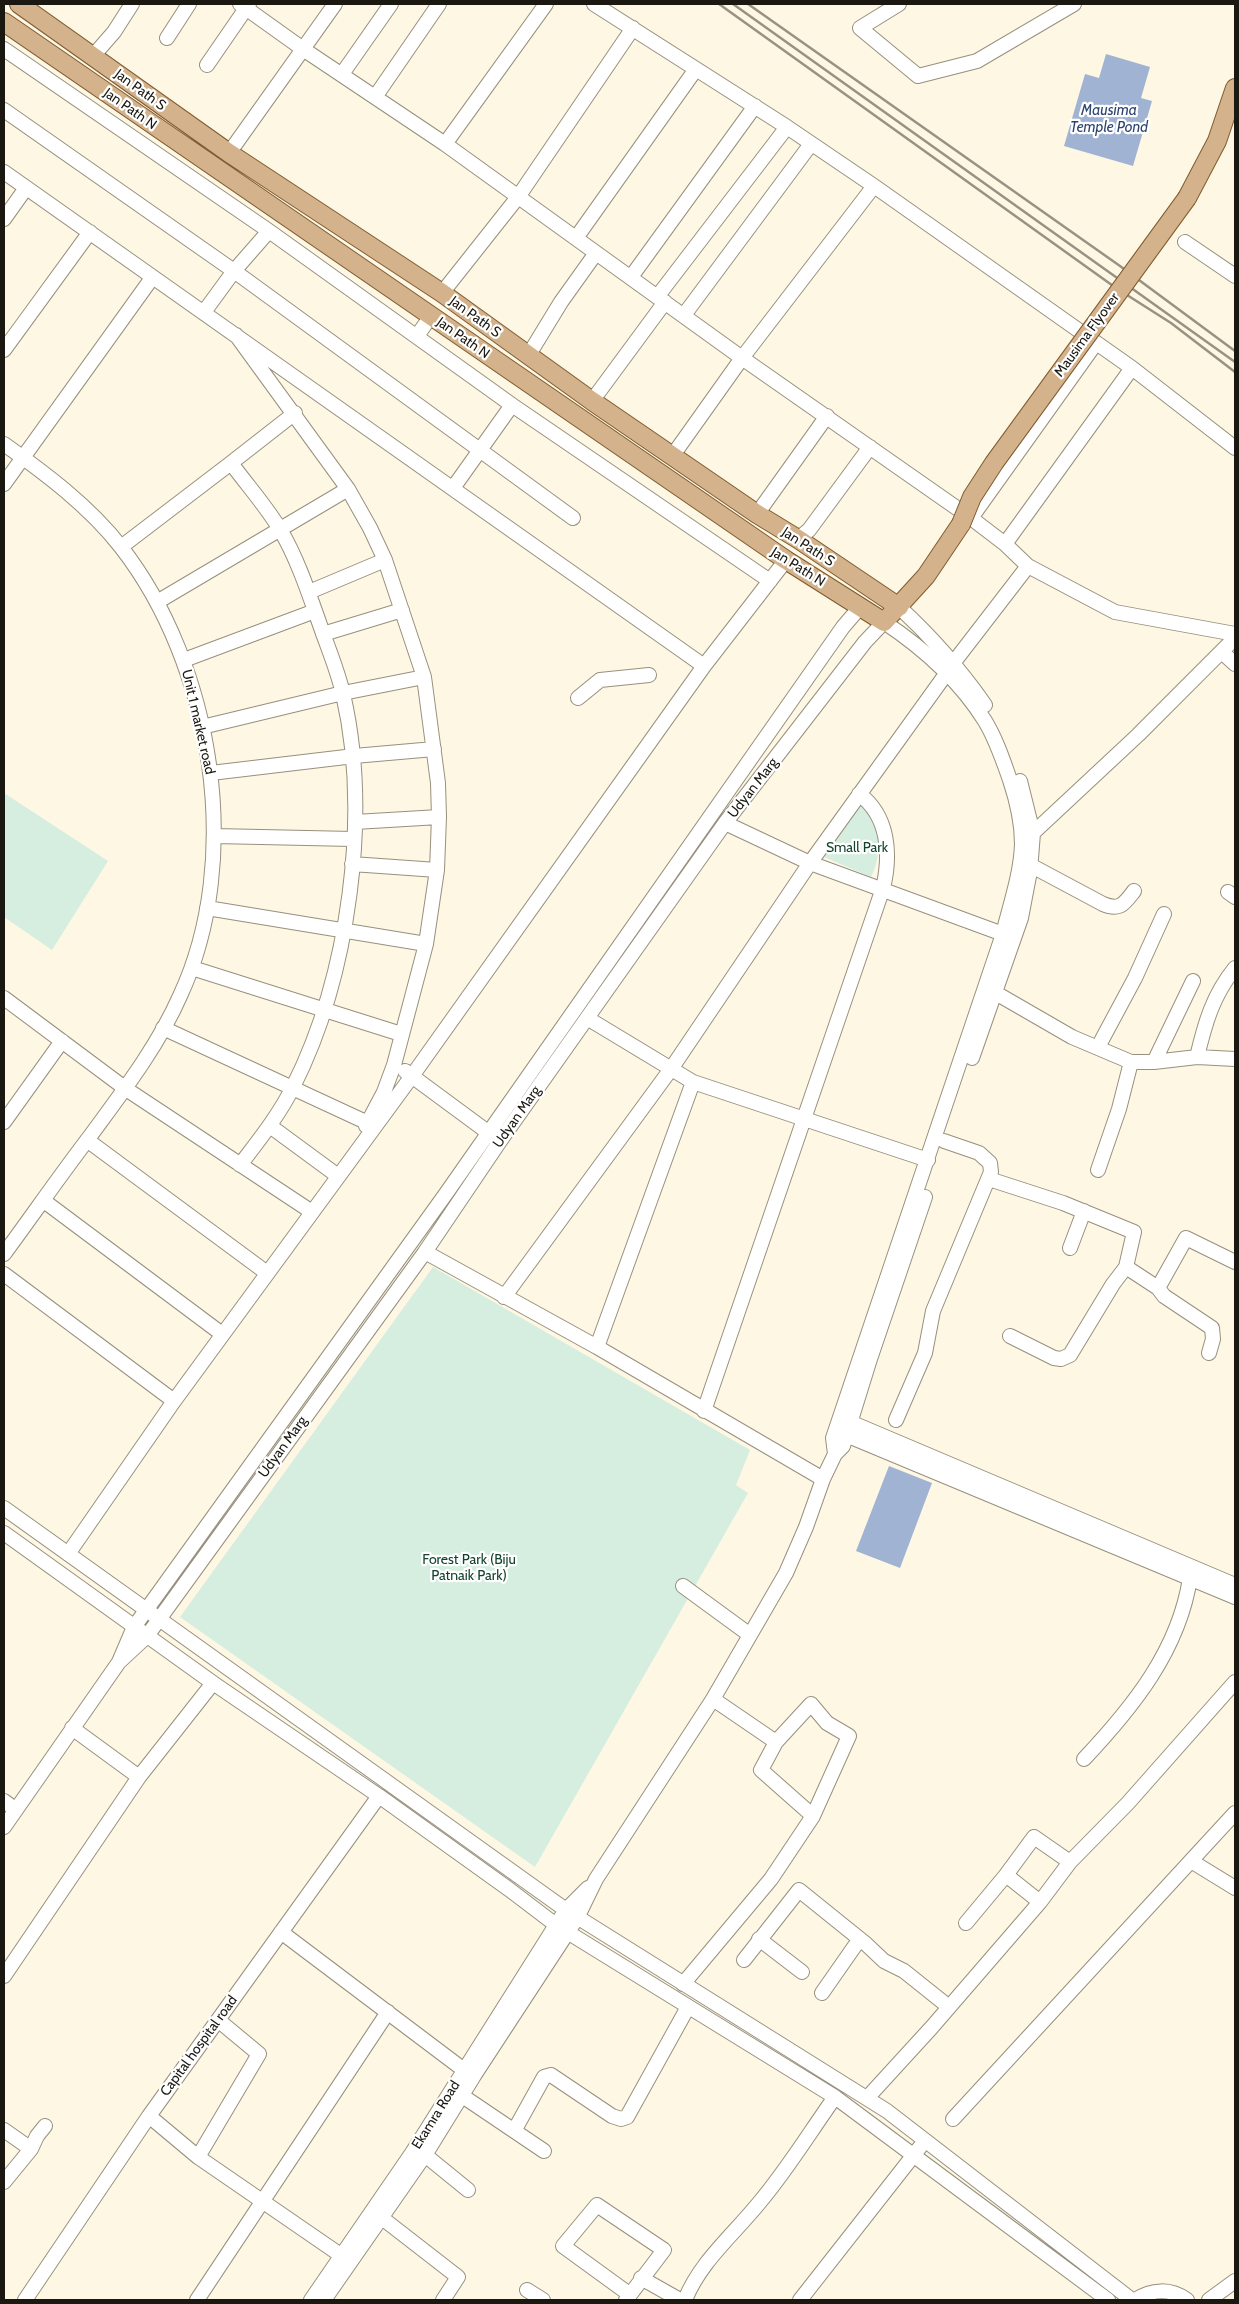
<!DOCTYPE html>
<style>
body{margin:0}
#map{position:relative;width:1239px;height:2304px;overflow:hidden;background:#fef7e3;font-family:Cabin,sans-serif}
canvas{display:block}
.frame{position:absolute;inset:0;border:5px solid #1a1811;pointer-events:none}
</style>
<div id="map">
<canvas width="1239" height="2304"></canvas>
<div class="frame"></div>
</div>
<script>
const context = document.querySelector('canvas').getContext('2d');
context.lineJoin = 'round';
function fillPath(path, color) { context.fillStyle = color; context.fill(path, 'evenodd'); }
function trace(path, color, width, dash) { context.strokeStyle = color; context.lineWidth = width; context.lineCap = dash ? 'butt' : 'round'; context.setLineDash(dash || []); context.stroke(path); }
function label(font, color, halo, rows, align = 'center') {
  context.font = font + ' Cabin,sans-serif'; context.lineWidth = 4.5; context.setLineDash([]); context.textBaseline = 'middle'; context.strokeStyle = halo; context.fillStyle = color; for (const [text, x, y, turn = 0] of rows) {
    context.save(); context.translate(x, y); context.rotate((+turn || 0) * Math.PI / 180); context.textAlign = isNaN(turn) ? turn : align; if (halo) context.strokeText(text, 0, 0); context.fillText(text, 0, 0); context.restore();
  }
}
fillPath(new Path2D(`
 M4,793l104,68 -56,89 -48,-33z
 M861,803c18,20 23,49 10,74l-47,-20z
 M433,1267l317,183 -14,35 12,8 -213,374 -355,-250z`), '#d5eee0');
fillPath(new Path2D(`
 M1106,54l44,13 -9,31 11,3 -19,65 -69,-20 21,-72 14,4z
 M889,1466l43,17 -32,85 -44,-17z`), '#a1b3d3');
const minor = new Path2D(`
 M240,4l63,45 142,95 297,214 229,160 34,26 23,22 87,46 120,22
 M594,4l193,123 87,59 258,182 103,80
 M899,4l-39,24 58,48 59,-15 97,-57
 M167,38l22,-34
 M4,49l265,182 243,174 258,176
 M93,56l21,-24 18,-28
 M207,65l42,-61
 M342,74l49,-70
 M375,97l64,-93
 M4,110l230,161 339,247
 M445,144l101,-140
 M229,153l106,-149
 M4,172l700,494
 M4,219l22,-31
 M576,238l120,-169
 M1185,242l50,34
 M631,277l124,-171
 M442,293l76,-96 115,-169
 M657,297l130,-170
 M204,312l30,-41 35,-40
 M684,315l127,-171
 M236,335l112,154 22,39 15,32 39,117 14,106 1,34 -2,53 -11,74 -32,121 -10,27 -18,34
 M417,336l14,-20
 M4,350l86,-118
 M528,356l33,-54 35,-49
 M592,401l73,-99
 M4,444c42,30 85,62 117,103 92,118 123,312 59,449 -23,52 -59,98 -92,143 -29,38 -56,77 -84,115
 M673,455l69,-97 132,-172
 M231,463l64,-50
 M4,484l148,-206
 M453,488l59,-83
 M757,514l70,-98
 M971,518l125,-175
 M798,539l11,-9 61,-83
 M1005,544l127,-176
 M121,547l110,-84c16,22 36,44 50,68 17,29 28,63 39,94 8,23 18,46 23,69 28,121 6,282 -50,393 -14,28 -34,53 -53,78
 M309,592l76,-32
 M157,602l191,-113
 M899,607c34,31 60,61 86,98
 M323,634l79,-24
 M1222,652l13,12
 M184,660l131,-49
 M954,662l74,-96
 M578,698l22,-18 49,-5
 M202,727l141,-34 81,-16
 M211,773l143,-17 80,-7
 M355,822l84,-5
 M725,823l85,40 193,71
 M1033,833l105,-98 97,-97
 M215,836l138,3
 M352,864l85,6
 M1023,866l7,-1 73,39c17,7 21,0 31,-13
 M1228,892l7,5
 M207,908l219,36
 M192,968l209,66
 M994,992l78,45 59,25h23l43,-5 38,2
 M4,998l122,91 186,123
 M587,1018l106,64 235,78
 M163,1028l205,95
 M1098,1047l37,-69 29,-64
 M1197,1057c8,-34 16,-62 38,-89
 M972,1058l49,-140 9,-47 3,-38 -13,-52
 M1154,1062l39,-81
 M405,1071l84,62
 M4,1122l58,-81
 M270,1126l68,50
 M87,1140l180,133
 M1098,1170l21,-61 12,-47
 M989,1179l74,24 71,29 -8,35 -13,17 -43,71 -9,4 -7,-1 -44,-22
 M44,1201l178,133
 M1070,1248l14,-37
 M425,1252l172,95 226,132
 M1126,1267l32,21 28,-50 49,24
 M4,1274l170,127
 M1158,1288l6,8 48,32 1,11 -4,14
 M504,1297l167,-228 139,-206 136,-189
 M597,1347l96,-265
 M704,1411l179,-523c8,-33 6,-72 -24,-94
 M843,1419l392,166
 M896,1420l29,-67 8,-42 58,-139 -1,-9 -11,-10 -35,-12
 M839,1432l396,165
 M4,1508l562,402 321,201 245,189
 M4,1533l209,150 166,113 131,94 46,35 279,172 273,203
 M68,1554l106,-153 238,-325 292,-410 82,-106
 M683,1586l67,49
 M119,1662l28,-26 278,-384 75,-111 225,-318 140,-181 19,-20c39,26 76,59 101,99 11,18 18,39 25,59 7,21 12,43 12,64 -1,30 -12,61 -19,90l-170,504 2,16
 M72,1728l67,49
 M776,1742l35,-38 16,19 22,13 -36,80
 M1084,1759c49,-52 95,-109 106,-181
 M4,1801l12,9
 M4,1827l115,-165 15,-35 311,-432 398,-568 18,-21
 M1191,1861l44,27
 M1040,1902l-34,-27 28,-38 36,25
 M966,1923l40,-48
 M281,1932l183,138
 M759,1939l43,33
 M744,1960l55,-70 67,54 18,17 20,10 45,36
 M4,1976l135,-199 74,-94
 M683,1984l88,-105 42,-63 -52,-46 15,-28 -63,-43
 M822,1993l37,-53
 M461,2095l83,56
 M868,2097l64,-70 108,-125 30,-40 58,-59 107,-121
 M149,2116l49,41 144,99
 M953,2119l282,-306
 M4,2130l27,19 6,-13 8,-10
 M514,2131l30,-54 7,-2 61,41 9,3 6,-2 61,-110
 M425,2155l43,35
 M198,2157l61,-103 -41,-34
 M4,2182l27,-33
 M382,2218l76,59 -15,23
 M641,2278l39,22
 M527,2290l16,10
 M25,2300l124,-184 230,-320
 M197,2300l191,-288
 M311,2300l101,-147 144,-228 10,-15 22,-22
 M324,2300l101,-145 50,-81 102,-156 19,-39 117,-180 73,-126 20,-46 17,-48 12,-25 8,-8 27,-87 55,-162
 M626,2300l38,-50 -67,-45 -34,41 66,48
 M685,2300c15,-38 48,-65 74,-97 28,-33 51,-71 76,-106
 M800,2300l120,-153
 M1135,2300c17,-11 35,-12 52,0
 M1209,2300l26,-19`);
const major = new Path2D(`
 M19,4l210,149 213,140 150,108 165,113 41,25 101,68
 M4,22l782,538 98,62 42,-46 35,-52
 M1187,198l30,-57 18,-53`);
trace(minor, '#97907e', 16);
trace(major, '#7f5b2f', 20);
trace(minor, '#fff', 14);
trace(major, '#d3b28c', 18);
trace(new Path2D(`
 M719,4l397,284 55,35 64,49
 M733,4l502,358
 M748,4l372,262 115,85`), '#979284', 2.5);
const majorBridge = new Path2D(`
 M961,524l11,-27 22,-34 193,-265`);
trace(majorBridge, '#7f5b2f', 20, []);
trace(majorBridge, '#d3b28c', 18);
label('14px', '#1a1811', '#fff', [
 ["Jan Path S",140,90,36],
 ["Jan Path N",130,109,35],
 ["Jan Path S",475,317,36],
 ["Mausima Flyover",1087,335,-54],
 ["Jan Path N",463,338,35],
 ["Jan Path S",808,547,33],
 ["Jan Path N",798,567,32],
 ["Unit 1 market road",198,722,77],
 ["Udyan Marg",753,788,-52],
 ["Udyan Marg",517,1117,-55],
 ["Udyan Marg",283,1447,-54],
 ["Capital hospital road",199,2046,-54],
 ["Ekamra Road",436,2115,-58]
]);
label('14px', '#14432d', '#fff', [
 ["Small Park",857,848],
 ["Forest Park (Biju",469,1560],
 ["Patnaik Park)",469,1576]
]);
label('italic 15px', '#2c446f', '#fff', [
 ["Mausima",1109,111],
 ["Temple Pond",1109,128]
]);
</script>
